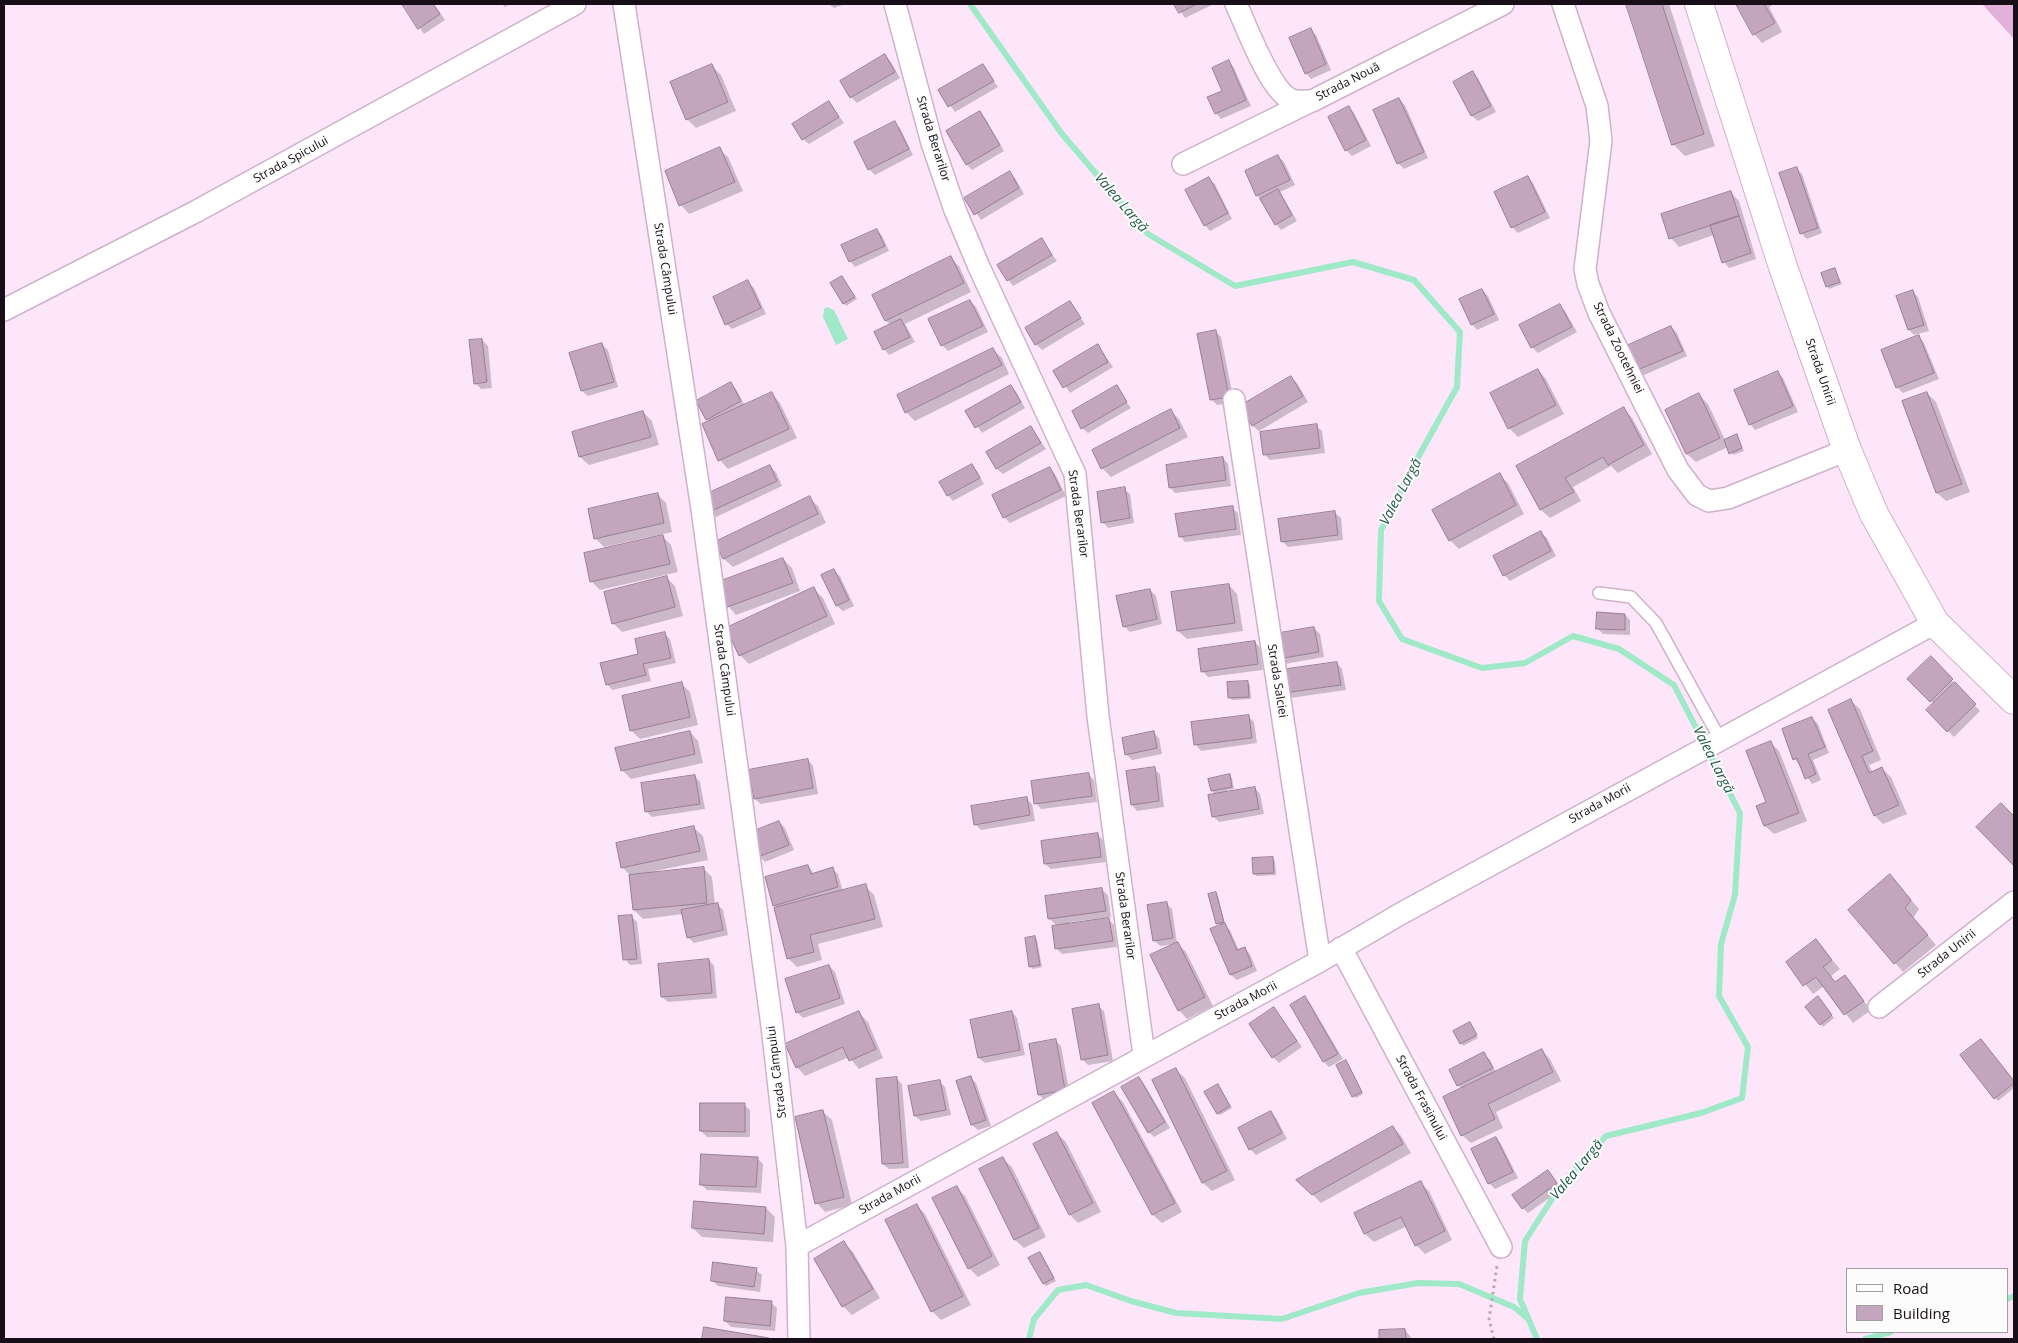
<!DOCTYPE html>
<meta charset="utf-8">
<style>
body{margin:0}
#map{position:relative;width:2018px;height:1343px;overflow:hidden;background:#fee6fa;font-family:"Open Sans",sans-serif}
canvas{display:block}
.frame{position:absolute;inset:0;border:5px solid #180e17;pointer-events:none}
.legend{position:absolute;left:1846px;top:1268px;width:162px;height:65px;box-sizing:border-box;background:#fcfcfc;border:1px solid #a19da0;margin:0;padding:6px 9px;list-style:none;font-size:15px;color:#180e17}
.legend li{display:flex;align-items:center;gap:10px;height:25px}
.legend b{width:25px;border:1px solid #a19da0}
</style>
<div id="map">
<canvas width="2018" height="1343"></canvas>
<div class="frame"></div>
<ul class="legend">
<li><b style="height:6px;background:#fff"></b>Road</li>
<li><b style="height:14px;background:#c3a6be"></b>Building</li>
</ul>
</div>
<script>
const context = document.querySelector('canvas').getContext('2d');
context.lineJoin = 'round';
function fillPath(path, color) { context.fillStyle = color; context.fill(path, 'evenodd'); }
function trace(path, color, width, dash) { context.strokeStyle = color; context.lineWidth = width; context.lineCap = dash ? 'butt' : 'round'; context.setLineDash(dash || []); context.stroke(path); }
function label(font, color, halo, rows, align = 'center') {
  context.font = font + ' "Open Sans",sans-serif'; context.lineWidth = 4; context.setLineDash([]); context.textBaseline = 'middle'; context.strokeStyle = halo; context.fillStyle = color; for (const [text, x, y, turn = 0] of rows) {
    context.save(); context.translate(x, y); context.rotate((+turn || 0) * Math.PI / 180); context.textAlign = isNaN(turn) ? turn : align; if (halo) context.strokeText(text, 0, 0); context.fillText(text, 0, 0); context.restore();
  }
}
fillPath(new Path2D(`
 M1982,4h32v35z`), '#e3b0dc');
fillPath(new Path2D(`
 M827,307l7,3 14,29 -12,6 -13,-28 1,-8z`), '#9fe9c9');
fillPath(new Path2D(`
 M403,4h31l11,16 -21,14z
 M502,4h9l-6,3z
 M829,4h16l-11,4z
 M1176,4h35l1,1 -27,13z
 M1627,4h42l46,142 -30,10 -12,-12z
 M1737,4h37l-5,3 13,25 -20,11 -8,-9z
 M1311,30l5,5 15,35 -20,9 -5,-6z
 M885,56l6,6 9,16 -43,25 -6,-6z
 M1229,62l5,6 17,38 -30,13 -5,-6 7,-21z
 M983,65l15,22 -43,25 -15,-21z
 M712,66l9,9 15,36 -40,17 -9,-9z
 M1473,73l5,5 18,34 -18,9 -6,-5 -17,-34z
 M1399,99l6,6 23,53 -24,11 -6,-6z
 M829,102l15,21 -35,21 -6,-5z
 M1349,108l5,5 17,33 -19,10 -6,-6 -16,-33z
 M980,113l5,5 19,33 -32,19 -5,-5z
 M894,123l6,5 13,27 -38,20 -6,-6z
 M719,149l9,8 15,34 -54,23 -8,-9z
 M1278,157l6,5 11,23 -15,7 17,29 -16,9 -5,-6 -19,-29z
 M1796,168l6,6 20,59 -15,6 -6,-6z
 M1009,173l6,5 9,16 -43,26 -15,-22z
 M1528,177l5,6 17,35 -32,15 -6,-6 -16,-34z
 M1209,179l6,5 17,35 -22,12 -5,-6z
 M1730,192l9,9 17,58 -27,9 -5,-6 -10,-27 -35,12 -8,-9z
 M877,230l5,6 7,15 -34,16 -5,-6z
 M1042,240l15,21 -44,25 -15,-21z
 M950,258l9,8 12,26 -66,32 10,18 -26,13 -5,-6 7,-24 -5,-4 -12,-25z
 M1835,270l7,14 -13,5 -2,-3z
 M842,277l15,22 -11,7 -15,-22z
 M748,282l6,6 12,26 -34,15 -5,-5z
 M1482,290l6,6 11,24 -22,10 -5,-6z
 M1913,292l5,5 11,34 -15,4 -5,-5z
 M970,301l6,6 12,25 -40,19 -6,-6z
 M1070,303l15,21 -43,26 -6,-6z
 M1559,305l6,6 12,21 -39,21 -6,-6 -11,-21z
 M1671,327l6,6 10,23 -45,20 -6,-5z
 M1216,332l5,5 13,65 -17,3 -6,-6z
 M1919,337l5,6 15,36 -36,14 -6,-6 -14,-36z
 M482,340l6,6 4,42 -11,1 -6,-6z
 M602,345l6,5 10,37 -30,9 -6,-5z
 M1098,346l15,21 -43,26 -15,-22z
 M993,350l9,8 7,16 -94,47 -9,-9z
 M1538,370l8,9 18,35 -46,23 -9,-9 -17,-34z
 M1778,373l5,5 15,34 -43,18 -5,-6z
 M1291,377l6,6 11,19 -49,29 -6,-5 -11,-19z
 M731,384l5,5 9,17 27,-12 8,9 17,35 -69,31 -8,-9 -10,-38 -3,-3z
 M1011,386l5,6 9,16 -43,25 -15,-21z
 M1116,387l15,21 -43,25 -6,-5z
 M1927,393l9,9 34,90 -24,9 -9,-8 -34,-91z
 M1699,395l9,9 17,36 12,-4 7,15 -11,4 -5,-8 -32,15 -9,-8 -21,-43z
 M1624,409l8,9 20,36 -34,19 -7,-7 -38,21 8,14 -31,17 -9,-8 -23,-43z
 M1170,410l9,9 9,18 -77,40 -9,-9 -9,-17z
 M643,412l9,9 7,24 -70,20 -9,-8 -7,-25z
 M1316,426l6,5 3,22 -55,7 -6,-6z
 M1031,427l15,22 -43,25 -6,-5 -9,-16z
 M1223,458l5,6 3,22 -56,7 -5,-6z
 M972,465l5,6 7,13 -31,17 -5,-6z
 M770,466l6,6 6,14 -66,31 -6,-6z
 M1050,468l5,6 11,22 -56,27 -6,-6z
 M1499,475l9,8 16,31 -65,35 -9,-9z
 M1124,489l6,5 4,29 -26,5 -5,-6z
 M658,495l8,8 6,29 -68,15 -9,-9z
 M809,498l9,8 8,17 -93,44 -9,-8 -8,-17z
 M1232,508l6,5 3,22 -56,7 -5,-6z
 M1335,513l6,5 2,22 -55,7 -6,-6z
 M1541,533l6,5 9,18 -46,25 -6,-6z
 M662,536l9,9 7,27 -78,18 -8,-8 -7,-28z
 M783,559l9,9 8,23 -64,24 -8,-9z
 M834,571l6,5 14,30 -11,5 -6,-5 -14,-30z
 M667,578l8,8 8,30 -61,16 -9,-9z
 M1229,585l8,9 6,37 -56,8 -9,-8z
 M814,589l9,9 12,26 -86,40 -9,-9z
 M1150,590l6,6 6,28 -32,8 -6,-6z
 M1625,615l5,5v15l-27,-1 -6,-6z
 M1314,628l6,6 4,23 -39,7 -6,-6z
 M664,633l6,6 6,24 -28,6 3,12 -39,9 -5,-6z
 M1255,642l5,6 3,22 -55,7 -6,-6z
 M1931,658l49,53 -26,26 -26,-27 6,-6 -25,-25z
 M1337,663l5,6 4,21 -56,8 -6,-6z
 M1247,682l3,3 1,14 -19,1 -3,-3z
 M681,683l9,9 8,33 -58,14 -9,-9z
 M1851,701l9,8 21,51 -12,5 4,8 9,-4 9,8 16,37 -24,10 -8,-8 -46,-106z
 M1248,716l6,6 3,21 -56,8 -5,-6 -3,-22z
 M1812,718l6,6 11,29 -16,7 8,20 -9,4 -17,-25z
 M690,732l8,9 5,22 -72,16 -9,-9z
 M1154,733l5,5 3,16 -30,6 -6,-6z
 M1770,742l9,9 28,70 -33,13 -9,-8 -7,-20 9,-3z
 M808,760l5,6 5,28 -57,10 -6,-5z
 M1154,769l6,5 4,33 -27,4 -5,-6 -5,-33z
 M1088,774l6,6 3,22 -56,7 -5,-6z
 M695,776l5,6 5,27 -53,8 -6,-6z
 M1229,776l3,2 2,11 -7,1 1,3 27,-5 5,6 4,20 -45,8 -6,-6 3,-21 -4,-4 -2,-11z
 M1026,798l6,6 3,17 -54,9 -6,-6z
 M779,822l6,6 9,22 -29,12 -6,-6z
 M694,828l9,8 5,24 -53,11v2l48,-5 9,9 3,28 2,-1 6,6 5,25 -34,8 -6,-6 -5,-23 -40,5 -9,-9 -3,-34 -8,-8 -5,-24z
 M1098,835l5,5 3,22 -55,7 -6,-5z
 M1273,859l2,2 1,14 -19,1 -3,-2z
 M808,866l6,8 19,-5 5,5 5,18 22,-6 9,9 9,32 -65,17 4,16 -25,7 -9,-9 -11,-49 -3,-4z
 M1898,885l21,24 -6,9 23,27 -33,27 -54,-62z
 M1102,890l6,5 3,22 -41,5v3l39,-5 5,5 3,22 -55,7 -6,-6 1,-22 -8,-8z
 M1215,894l3,2 7,29 5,5 9,21 5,-3 6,6 7,17 -20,9 -6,-5 -19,-45 8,-4 -2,-3z
 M1166,903l6,6 5,34 9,9 27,54 -26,13 -8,-9 -4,-66 -15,2 -6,-6z
 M631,916l6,6 5,42 -12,1 -5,-6z
 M1035,937l2,3 5,27 -9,2 -3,-3z
 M1816,941l24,28 -9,7 5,7 8,-6 27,33 -18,13 -29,-37 -11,8 -25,-31z
 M709,960l5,6 3,32 -49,4 -6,-5z
 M829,966l6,6 10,32 -42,14 -6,-6z
 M1305,997l5,6 33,56 -14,8 -5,-5z
 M1820,1000l14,18 -11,9 -2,-3z
 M1098,1006l6,5 9,50 -25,4 -6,-6z
 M1274,1009l28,38 -23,16 -6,-6z
 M1012,1012l5,6 8,37 -40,8 -6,-5z
 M859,1013l9,9 15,36 -24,11 -10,-12 -44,19 -8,-9z
 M1470,1024l8,14 -15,8 -2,-3z
 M1055,1040l6,6 9,49 -25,5 -6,-5z
 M1983,1043l31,39v6l-16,13 -36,-45z
 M1541,1050l9,9 11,22 -65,31 7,16 -32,15 -9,-8v-46l-4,-4 26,-31 6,6 6,12z
 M1348,1064l15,30 -7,4 -3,-2z
 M1176,1070l9,8 50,102 -23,11 -9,-8 -49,-102z
 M970,1077l6,6 15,43 -13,4 -6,-5 -15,-43z
 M1139,1078l5,6 26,44 -16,9 -5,-5z
 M897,1079l5,5 7,84 -20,1 -6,-5z
 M939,1081l6,6 6,28 -30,6 -6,-5 -5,-29z
 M1218,1085l14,23 -12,7 -2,-2z
 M1114,1093l9,9 59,110 -20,11 -9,-8 -59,-111z
 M744,1105l6,5v27h-43l-6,-6z
 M823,1112l9,8 20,85 -27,7 -8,-9z
 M1271,1112l5,6 11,21 -31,16 -6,-6z
 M1393,1127l8,9 10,17 -90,50 -23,-23z
 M1057,1134l9,8 35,70 -23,11 -8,-8z
 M1496,1138l5,6 17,34 -23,11 -6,-6z
 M757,1158l6,6 -2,29 -54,-3 -6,-6z
 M1003,1159l9,8 34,70 -22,11 -9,-8 -34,-70z
 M1547,1171l15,18 -34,24 -5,-5z
 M1420,1183l9,8 23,49 -27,14 -9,-9 -9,-19 -33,16 -9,-8 -9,-20z
 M956,1187l9,9 35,69 -22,12 -9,-9z
 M916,1205l9,9 46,91 -30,15 -9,-9z
 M766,1208l9,9 -2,25 -71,-5 -9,-9z
 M844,1243l9,9 27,46 -28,17 -9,-9 -27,-46z
 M1040,1253l16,28 -10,5 -2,-2z
 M756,1270l6,5 -2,17 -42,-6 -6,-6z
 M771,1303l6,5 -2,23 -44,-4 -6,-6z
 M705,1329l64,10h-65z
 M1405,1330l5,6 1,3h-30l-1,-8z`), '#0003');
trace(new Path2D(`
 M970,4l92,130 86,100 87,52 118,-24 61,18 46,52 -3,55 -46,83 -30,60 -2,71 23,38 80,29 43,-5 48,-27 46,13 55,36 66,128 -5,82 -14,49 -2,52 29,51 -6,51 -41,15 -95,23 -45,49 -36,56 -5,58 17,40
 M2007,1299l7,-3
 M1029,1339l5,-20 24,-29 28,-5 45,16 45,12 106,6 77,-26 59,-10 41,1 55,23 13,11
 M1865,1339l26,-7`), '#9fe9c9', 6);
const building = new Path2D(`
 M402,4h31l7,10 -22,15z
 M1174,4h23l-18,9z
 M1626,4h36l42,130 -32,11z
 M1736,4h28l11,19 -22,12z
 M1311,28l15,36 -21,10 -16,-36z
 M885,54l10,18 -45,26 -10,-17z
 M1229,60l17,40 -31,14 -8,-17 15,-6 -10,-23z
 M712,64l16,38 -42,18 -16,-38z
 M983,64l11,17 -46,26 -10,-17z
 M1473,71l18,35 -20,10 -18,-34z
 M1399,98l25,54 -27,12 -24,-54z
 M829,101l10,16 -37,23 -10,-16z
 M1349,106l17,34 -21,11 -17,-34z
 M980,111l20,34 -34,20 -20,-34z
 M895,121l14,28 -41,21 -14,-28z
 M720,147l15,35 -56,24 -14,-35z
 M1278,155l12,25 -34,16 -11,-25z
 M1797,167l21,61 -18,6 -21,-61z
 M1010,171l9,17 -45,27 -10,-17z
 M1528,176l17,36 -34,16 -17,-36z
 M1209,177l19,36 -24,13 -19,-36z
 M1278,189l14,26 -17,10 -15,-26z
 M1731,191l8,25 -70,23 -8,-25z
 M1739,216l12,37 -29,10 -12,-38z
 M877,229l8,17 -36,16 -8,-17z
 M1042,238l10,17 -45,26 -10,-16z
 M951,256l13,27 -79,38 -13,-26z
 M1835,268l5,14 -14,5 -5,-14z
 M842,276l13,21 -12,7 -13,-21z
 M748,280l13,28 -36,17 -12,-28z
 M1482,289l12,25 -23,11 -12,-26z
 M1913,290l11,35 -16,5 -12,-34z
 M970,300l13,26 -42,20 -13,-27z
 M1070,301l11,17 -46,27 -10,-17z
 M1560,304l12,23 -41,21 -12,-23z
 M901,319l9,18 -27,13 -9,-18z
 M1671,326l12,25 -48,20 -11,-24z
 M1216,330l13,67 -19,3 -13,-66z
 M1919,335l15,38 -38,15 -15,-38z
 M482,339l5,43 -13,2 -5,-44z
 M602,343l12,39 -33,9 -12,-38z
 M1098,344l10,18 -45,26 -10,-17z
 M993,348l9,17 -97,48 -8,-18z
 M1538,369l18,36 -48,24 -18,-36z
 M1778,371l15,35 -44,19 -15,-35z
 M1291,376l12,20 -51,30 -12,-20z
 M731,382l10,19 -35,19 -10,-19z
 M1011,385l10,17 -46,26 -10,-17z
 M1117,385l10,17 -46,27 -9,-18z
 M772,392l17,37 -71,32 -16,-37z
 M1927,392l35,92 -26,9 -34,-92z
 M1699,393l21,45 -34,16 -21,-44z
 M1624,407l20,38 -36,20 -5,-8 -38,21 9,14 -34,18 -24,-44z
 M1171,409l9,19 -79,41 -9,-19z
 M643,411l8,26 -72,20 -7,-25z
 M1317,424l3,24 -57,7 -3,-23z
 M1031,426l10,17 -45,26 -10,-17z
 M1737,434l5,14 -13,6 -5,-14z
 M1223,457l3,23 -57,8 -3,-23z
 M972,464l8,14 -33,18 -8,-14z
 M770,465l7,16 -68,31 -7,-16z
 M1050,467l11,23 -58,28 -11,-23z
 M1500,473l16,32 -67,36 -17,-31z
 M1125,487l5,31 -29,5 -4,-31z
 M658,493l6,30 -70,16 -6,-30z
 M810,496l8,18 -95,45 -8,-17z
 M1233,506l3,23 -57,8 -4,-23z
 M1335,511l3,24 -57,7 -3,-23z
 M1541,531l10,20 -48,25 -10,-20z
 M663,535l7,29 -80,18 -6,-29z
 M783,558l10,25 -66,24 -9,-25z
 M834,569l15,31 -13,6 -15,-31z
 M667,576l8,31 -63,17 -8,-32z
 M1229,584l6,39 -58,8 -6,-39z
 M814,587l13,29 -88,40 -13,-28z
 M1150,589l7,30 -34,8 -7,-31z
 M1597,612l28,2v16l-29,-1z
 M1314,627l5,25 -41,7 -4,-25z
 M665,632l6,26 -28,6 3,11 -40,10 -6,-22 38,-9 -3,-15z
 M1255,641l3,23 -57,8 -3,-23z
 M1931,656l22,23 -23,23 -23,-23z
 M1337,662l4,23 -58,8 -3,-23z
 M1248,681l1,16 -21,1 -1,-16z
 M682,682l8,35 -60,14 -8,-35z
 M1955,682l21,22 -29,28 -21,-22z
 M1851,699l22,52 -11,5 7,17 13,-6 17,38 -25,11 -46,-106z
 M1249,715l3,23 -58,7 -3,-23z
 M1812,717l13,30 -17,7 8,20 -11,5 -8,-21 -4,2 -11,-31z
 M690,731l5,23 -74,17 -6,-23z
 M1154,731l3,17 -32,7 -3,-17z
 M1771,741l28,72 -35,13 -8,-20 10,-4 -20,-51z
 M808,759l5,29 -59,11 -6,-29z
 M1155,767l4,34 -28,4 -5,-34z
 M1089,773l3,23 -58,8 -3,-23z
 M1230,774l2,13 -21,4 -3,-12z
 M695,775l5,29 -55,8 -4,-29z
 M1255,787l4,22 -47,8 -4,-22z
 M1027,797l3,18 -56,10 -3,-19z
 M2001,803l13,13v50l-38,-39z
 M779,821l10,24 -31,12 -9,-24z
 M694,826l6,25 -79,17 -5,-25z
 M1098,833l3,24 -57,7 -3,-23z
 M1273,857l1,16 -21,1 -1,-16z
 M808,865l3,9 22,-7 5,20 -65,19 -8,-29z
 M704,867l3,36 -74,7 -4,-35z
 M1890,874l21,26 -6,8 23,27 -34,29 -46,-54z
 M866,884l9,35 -65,16 4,17 -27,7 -13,-51z
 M1102,888l4,23 -58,8 -3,-23z
 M1216,892l8,30 -8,2 -8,-30z
 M1167,902l6,36 -20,3 -6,-36z
 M718,903l5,27 -36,8 -6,-28z
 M632,915l5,44 -14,1 -5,-44z
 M1109,918l4,23 -58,8 -3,-23z
 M1225,923l12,27 8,-3 7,19 -22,9 -20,-46z
 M1035,936l5,29 -11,2 -4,-29z
 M1816,939l16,21 -9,7 12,15 10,-7 19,26 -20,14 -28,-38 -13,9 -17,-24z
 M1178,942l27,55 -27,14 -28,-56z
 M709,959l3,34 -51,4 -3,-33z
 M829,965l11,33 -44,15 -11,-34z
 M1305,996l33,58 -15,8 -33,-57z
 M1818,996l14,19 -12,10 -15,-18z
 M1099,1004l9,51 -27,5 -9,-51z
 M1274,1007l23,34 -25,17 -23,-34z
 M859,1011l17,38 -27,12 -6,-14 -47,21 -11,-24z
 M1012,1011l8,39 -42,8 -8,-38z
 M1470,1022l7,13 -17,9 -7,-13z
 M1056,1039l9,51 -27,5 -9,-51z
 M1981,1039l33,42v2l-20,16 -34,-44z
 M1542,1049l11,23 -65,32 7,15 -34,17 -18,-39z
 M1484,1052l9,16 -36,18 -8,-16z
 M1346,1060l16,32 -10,5 -16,-32z
 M1176,1068l51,103 -25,12 -50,-103z
 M971,1076l15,44 -15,5 -15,-44z
 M897,1077l6,86 -21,1 -6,-85z
 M1139,1077l26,45 -17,11 -27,-46z
 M940,1080l6,30 -32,6 -6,-30z
 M1218,1084l12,22 -13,8 -13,-22z
 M1114,1091l61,112 -23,12 -60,-112z
 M700,1103h45v29l-45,-1z
 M823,1110l21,87 -29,7 -20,-87z
 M1271,1111l11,22 -33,17 -11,-22z
 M1393,1126l10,18 -91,51 -16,-15z
 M1057,1132l36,71 -24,12 -36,-71z
 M1496,1137l17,35 -25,12 -17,-35z
 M701,1154l57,3 -2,30 -56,-2z
 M1003,1157l36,71 -25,12 -35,-71z
 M1548,1170l9,13 -35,26 -10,-14z
 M1421,1181l24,50 -30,15 -14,-29 -37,17 -10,-21z
 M957,1186l35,70 -24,13 -36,-71z
 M694,1201l72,6 -2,27 -72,-6z
 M917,1204l46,92 -32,16 -46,-92z
 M844,1241l29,48 -31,18 -28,-48z
 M1040,1252l14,26 -11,6 -15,-26z
 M713,1262l44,6 -3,19 -43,-6z
 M726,1297l46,4 -2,25 -46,-5z
 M704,1327l65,11v1h-67z
 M1405,1329l1,10h-27v-9z`);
fillPath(building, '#c3a6be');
trace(building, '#997e95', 1);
const service = new Path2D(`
 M1599,593l32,4 25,26 64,116`);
const minor = new Path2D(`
 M624,4l78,505 70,517 25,220 2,93
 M895,4l37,139 23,67 24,57 96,207 23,242 46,339
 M1236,4c10,21 34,88 56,96 5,2 14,1 20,1l191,-97
 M1563,4l34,102 4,35 -16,128 3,15 11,29 79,157 19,25 12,6 19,-3 119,-48
 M1183,164l128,-63
 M4,310l191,-98 380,-208
 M1234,400l86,561
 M1341,948l160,299
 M1879,1007l135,-105
 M797,1246l523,-285 82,-48 533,-290`);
const secondary = new Path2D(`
 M1699,4l84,263 64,183 27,64 61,109 79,77`);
trace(service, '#ceb1ca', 14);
trace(minor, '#ceb1ca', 24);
trace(secondary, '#ceb1ca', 30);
trace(new Path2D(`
 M1494,1339l-5,-20 8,-53`), '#b9a5b5', 3, [2.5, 4]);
trace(service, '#fff', 11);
trace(minor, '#fff', 21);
trace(secondary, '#fff', 28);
label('12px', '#180e17', '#fcfcfc', [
 ["Strada Nouă",1348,82,-27],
 ["Strada Berarilor",933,139,73],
 ["Strada Spicului",291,160,-29],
 ["Strada Câmpului",665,269,81],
 ["Strada Zootehniei",1618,348,64],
 ["Strada Unirii",1820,372,71],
 ["Strada Berarilor",1078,514,82],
 ["Strada Câmpului",724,670,82],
 ["Strada Salciei",1277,681,81],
 ["Strada Morii",1600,804,-29],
 ["Strada Berarilor",1125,916,82],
 ["Strada Unirii",1947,954,-38],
 ["Strada Morii",1246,1001,-28],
 ["Strada Câmpului",777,1072,-97],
 ["Strada Frasinului",1421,1098,62],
 ["Strada Morii",890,1195,-29]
]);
label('italic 14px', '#205a45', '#fcfcfc', [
 ["Valea Largă",1121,203,49],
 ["Valea Largă",1401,492,-62],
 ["Valea Largă",1713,760,63],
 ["Valea Largă",1577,1170,-50]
]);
</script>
